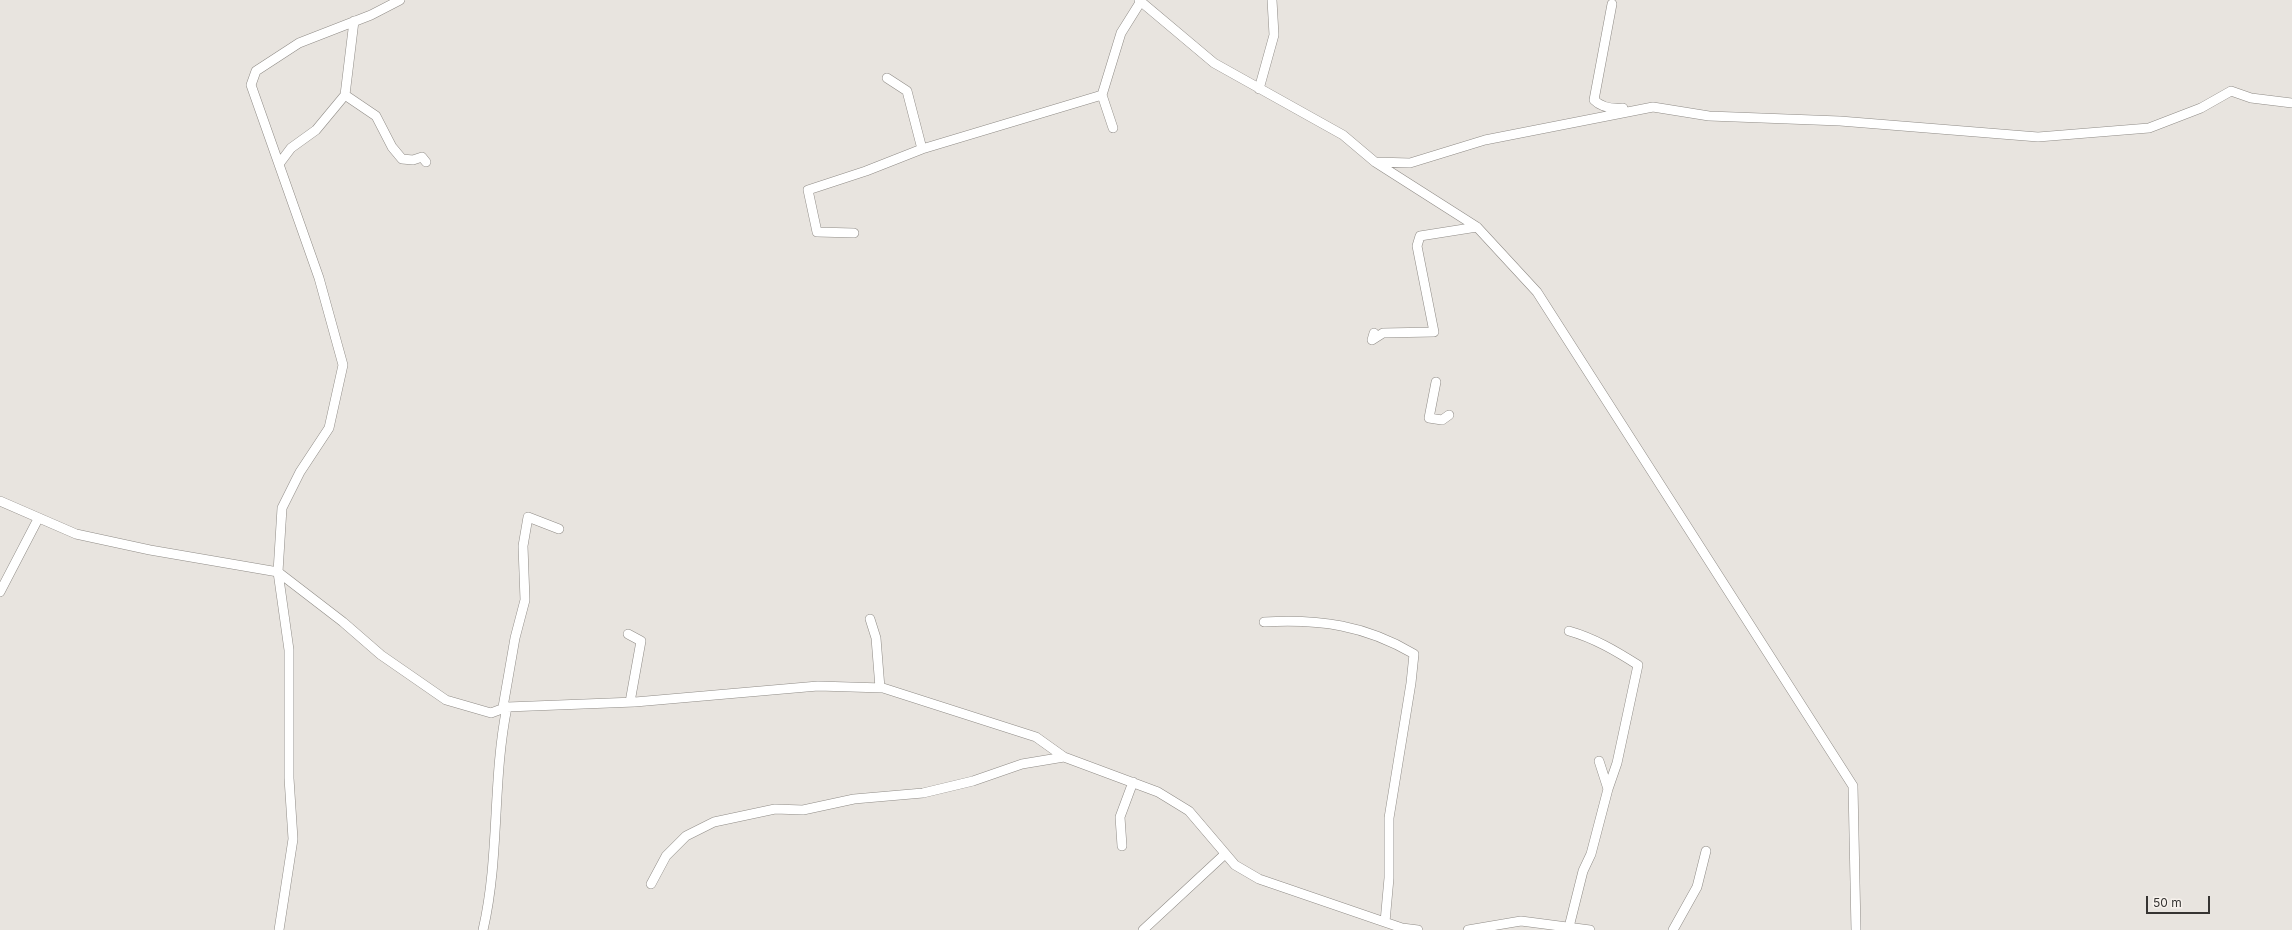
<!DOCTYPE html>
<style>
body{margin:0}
#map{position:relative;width:2292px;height:930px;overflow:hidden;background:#e8e4df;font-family:Inter,sans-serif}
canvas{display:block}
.scale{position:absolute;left:2146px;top:896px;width:64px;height:18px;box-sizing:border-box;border:2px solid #363432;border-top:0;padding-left:5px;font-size:12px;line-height:14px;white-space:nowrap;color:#363432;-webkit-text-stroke:3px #f6f1ec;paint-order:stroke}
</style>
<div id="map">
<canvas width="2292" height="930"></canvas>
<div class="scale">50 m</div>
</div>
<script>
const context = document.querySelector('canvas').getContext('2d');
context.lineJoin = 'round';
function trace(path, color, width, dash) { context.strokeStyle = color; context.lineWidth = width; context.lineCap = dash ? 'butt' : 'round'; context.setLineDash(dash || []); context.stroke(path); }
const minor = new Path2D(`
 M1139,0l75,63 129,72 32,27 102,65 60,65 316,494 3,144
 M1612,4l-18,96c8,8 18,9 29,8
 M887,78l20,13 15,58
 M1259,89l15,-54 -2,-35
 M345,95l31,21 16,31 10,12 11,1 9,-3 4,5
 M1113,128l-11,-33 19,-62 20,-32
 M1376,162l34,1 75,-23 168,-33 56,9 131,5 198,16 111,-9 52,-20 30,-17 20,7 41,5
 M279,164l12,-16 25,-18 29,-35 9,-74
 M854,233l-37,-1 -9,-42 58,-19 56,-22 180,-54
 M1374,333l-2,7 11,-7 51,-1 -17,-86 3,-10 57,-9
 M1436,382l-7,36 13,2 7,-5
 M0,501l76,33 74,16 128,22 4,-64 18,-36 29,-44 14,-63 -24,-87 -68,-193 5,-14 43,-28 72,-28 29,-15
 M0,592l38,-73
 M870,619l6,19 4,50
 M1264,622c56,-3 101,3 150,32l-3,29 -22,135v60l-4,44
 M1569,631c25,7 47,20 69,34l-21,98 -9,26
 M628,634l13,7 -11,61
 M503,707l12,-69 10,-38 -2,-54 5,-29 31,12
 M1122,846l-2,-29 13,-35
 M651,884l15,-28 20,-20 28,-14 61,-13 28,1 51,-11 69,-6 50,-12 49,-17 42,-7
 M1569,927l14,-56 8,-17 17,-65 -9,-28
 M279,930l14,-91 -4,-61v-128l-11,-78 65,50 38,33 65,45 45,13 16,-6 128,-5 183,-16 65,2 153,49 28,20 94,35 31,19 46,54 24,14 143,49 16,2
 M483,930c17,-73 9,-149 24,-223
 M1143,930l82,-76
 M1468,930l53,-9 69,9
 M1673,930l24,-43 9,-36`);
trace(minor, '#8f8b86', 10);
trace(minor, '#fff', 9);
</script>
